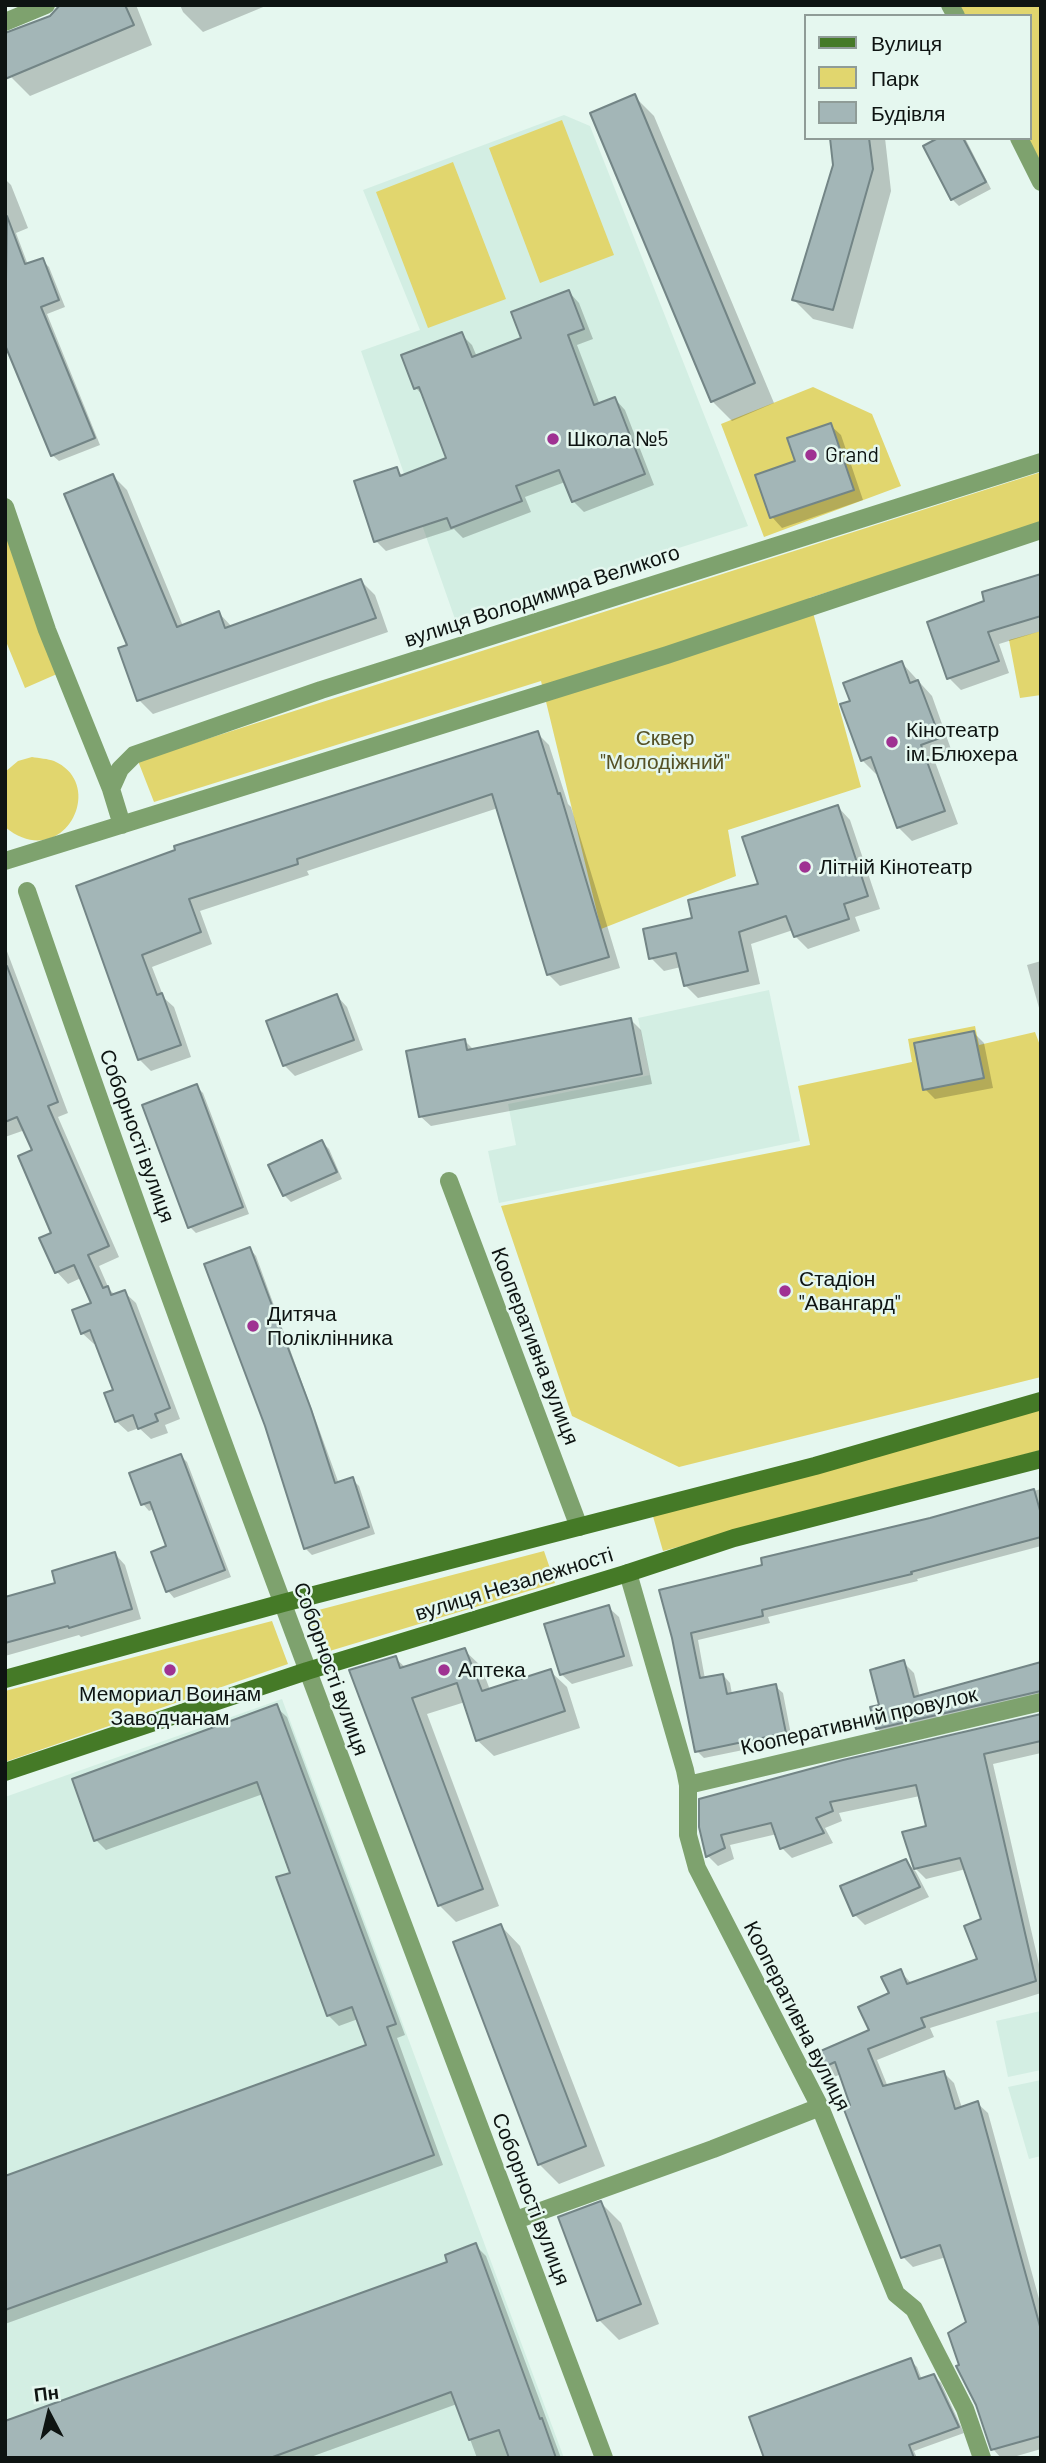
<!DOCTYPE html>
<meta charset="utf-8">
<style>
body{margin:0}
#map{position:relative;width:1046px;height:2463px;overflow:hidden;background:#e5f7ef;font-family:Barlow,sans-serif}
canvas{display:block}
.frame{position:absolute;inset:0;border:7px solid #0e1412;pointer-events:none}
.legend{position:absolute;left:804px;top:14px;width:228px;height:126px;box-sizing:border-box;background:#e5f7ef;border:2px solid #8f9c97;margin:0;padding:9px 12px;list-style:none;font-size:21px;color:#0e1412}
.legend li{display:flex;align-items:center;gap:14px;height:35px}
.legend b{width:35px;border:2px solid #8f9c97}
.north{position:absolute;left:14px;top:2379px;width:70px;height:70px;-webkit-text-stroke:5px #e5f7ef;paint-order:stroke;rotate:353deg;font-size:19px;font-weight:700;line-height:28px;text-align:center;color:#0e1412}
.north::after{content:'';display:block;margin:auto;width:24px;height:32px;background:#0e1412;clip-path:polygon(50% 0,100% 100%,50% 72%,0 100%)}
</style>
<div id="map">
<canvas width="1046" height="2463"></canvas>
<div class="frame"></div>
<ul class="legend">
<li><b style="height:9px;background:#457a27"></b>Вулиця</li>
<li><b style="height:19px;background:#e1d66e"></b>Парк</li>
<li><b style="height:19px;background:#a3b6b7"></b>Будівля</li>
</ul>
<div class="north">Пн</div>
</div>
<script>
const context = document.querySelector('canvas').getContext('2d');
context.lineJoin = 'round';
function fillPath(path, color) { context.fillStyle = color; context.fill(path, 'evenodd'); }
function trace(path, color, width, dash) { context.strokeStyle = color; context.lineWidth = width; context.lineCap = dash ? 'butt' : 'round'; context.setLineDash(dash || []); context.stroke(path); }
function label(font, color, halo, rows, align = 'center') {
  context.font = font + ' Barlow,sans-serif'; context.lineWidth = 5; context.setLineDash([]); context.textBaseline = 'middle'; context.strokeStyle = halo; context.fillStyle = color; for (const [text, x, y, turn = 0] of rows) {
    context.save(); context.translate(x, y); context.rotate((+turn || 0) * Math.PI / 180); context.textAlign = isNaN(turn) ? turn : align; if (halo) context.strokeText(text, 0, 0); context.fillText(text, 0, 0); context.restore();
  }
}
fillPath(new Path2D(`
 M564,115l26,11 158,400 -293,93 -94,-268 59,-21 -57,-140z
 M769,990l31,151 -301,62 -11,-52 28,-6 -8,-41 142,-29 -12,-57z
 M282,1699l282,759h-559v-661z
 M1041,2011v59l-33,7 -12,-56z
 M1041,2080v76l-12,3 -21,-72z`), '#d3eee3');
fillPath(new Path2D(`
 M956,5h85v170l-19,-37h8v-122h-69z
 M562,120l52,135 -74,28 -51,-135z
 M453,162l53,137 -78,29 -52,-136z
 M813,387l59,27 29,72 -137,51 -43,-113z
 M1041,472v52l-232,74 52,189 -133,43 8,46 -135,53 -60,-248 -387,121 -16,-41z
 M5,531l52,143 -32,14 -20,-49z
 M1041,631v64l-21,3 -11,-58z
 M32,757c7,1 16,2 22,4 55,24 8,113 -49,66v-55l13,-11z
 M975,1026l4,19 56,-13 6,16v329l-362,90 -107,-51 -71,-210 309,-61 -12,-59 114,-24 -4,-23z
 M1041,1409v41l-378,101 -11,-38z
 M544,1551l11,32 -232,70 -16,-40z
 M272,1621l16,43 -283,98v-71z`), '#e1d66e');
fillPath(new Path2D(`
 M65,5h71l16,40 -122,51 -20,-20 41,-59z
 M180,5h88l-65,27 -20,-20z
 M634,96l20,20 120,287 -42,18 -20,-20z
 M832,138h53l6,53 -38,138 -40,-10 -19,-19 41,-134z
 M942,138h23l26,51 -32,17 -7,-7z
 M5,179l6,6 17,43 -12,5 12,32 14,-5 7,7 16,40 -18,7 53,131 -41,16 -7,-6 -47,-111z
 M569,292l10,11 14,36 -16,6 23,60 15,-6 10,11 29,75 -70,27 -11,-11 -8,-19 -40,15 6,15 -68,26 -9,-9 -68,22 -10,-10 20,-72 8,8 45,-18 -25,-62 -8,-9 45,-54 11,11 5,12 46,-18z
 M830,425l11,10 22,65 -81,28 -10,-11 26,-55z
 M113,476l14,14 56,136 36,-13 13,14 129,-46 14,14 13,37 -235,82 -14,-14z
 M1041,576v55l-42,13 10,29 -48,17 -12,-12 38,-76z
 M902,663l30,33 20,56 -18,7 24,65 -46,17 -14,-14 -20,-54 -2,1 -14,-14 -10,-58z
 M537,733l12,12 19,59 3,3 49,161 -60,18 -12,-12 -50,-166 -191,63 2,4 -109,36 12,33 -60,23 12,31 10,9 17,50 -40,14 -12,-12 -61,-172z
 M838,807l12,13 30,89 -25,8 5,14 -52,18 -13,-13 -2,-6 -42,14 9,40 -62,14 -13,-13 -4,-18 -17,4 -13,-13 43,-38 66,-34z
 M5,946l63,167 -10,4 61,140 -20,9 10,23 6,6 9,-3 12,11 44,116 -15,6 3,8 -17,6 -12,-11 -11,4 -12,-11 -1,-30 -18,-48 -3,1 -12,-11 11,-29 -12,-26 -13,6 -11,-12 -4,-38 -18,-83 -10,-21 -20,7z
 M1041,961v54l-14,-50z
 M337,996l10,11 16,43 -68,26 -11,-11z
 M631,1020l10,10 11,54 -221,42 -11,-10 45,-75 9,9z
 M974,1033l10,10 9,45 -58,11 -10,-10z
 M196,1086l7,7 46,121 -53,19 -6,-6z
 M322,1142l7,7 13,30 -51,23 -7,-7z
 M250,1249l6,7 83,228 13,-5 7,7 16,48 -63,21 -7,-7z
 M181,1456l6,6 44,115 -57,21 -6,-7 -15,-38 16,-6 -15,-38 -5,2 -6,-7z
 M1041,1489v57l-124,33 1,2 -150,36 2,6 -72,17 7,39 18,-4 7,8 2,11 43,-8 8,7 9,47 -88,18 -7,-7 -23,-114 90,-71z
 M115,1554l10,11 16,54 -60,18 -2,-2 -74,21v-57l53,-15z
 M608,1607l11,10 14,49 -61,18 -11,-10z
 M464,1650l17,16 9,24 60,-19 17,16 13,41 -86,28 -17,-16 -12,-38 -38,12 72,192 -43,16 -17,-17 -44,-247 11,10z
 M903,1662l11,11 6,24 121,-34v40l-153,36 -11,-11 4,-22z
 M276,1707l11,10 118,318 -8,3 46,127 -438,159v-146l363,-132 -10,-27 -19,7 -11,-11 -49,-136 13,-5 -29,-80 -157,56 -10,-10z
 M1041,1716v37l-48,11 48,209v20l-111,35 4,9 -57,23 11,27 56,-14 10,10 8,25 15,-5 11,10 53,193v143l-31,9h-9l-8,-9 -32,-83 7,-44 -22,-65 -33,10 -10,-10 -62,-183 -7,3 -10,-10 47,-37 21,-36 8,-23 12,13 67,-24 4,-40 -17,-51 -40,10 -11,-11 13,-41 -8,-31 -81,17 3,8 -17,7 8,15 -41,15 -10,-10 -5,-14 -47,11 4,14 -16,7 -10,-10 -7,-29z
 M906,1861l10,11 13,25 -64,28 -10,-10z
 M501,1926l19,20 85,220 -46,18 -20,-20z
 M601,2203l20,20 38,101 -40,16 -20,-20z
 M475,2245l11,11 75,202h-84l-20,-54 -149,54h-303l445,-195z
 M910,2360l7,7 5,13 12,-4 7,7 23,50 -50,18 3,7h-151z`), '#0003');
const building = new Path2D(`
 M60,5h65l9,20 -129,54v-46l45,-17z
 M635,94l120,289 -44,19 -121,-289z
 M830,138h39l4,31 -40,141 -41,-10 41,-135z
 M938,138h25l23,44 -35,18 -28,-54z
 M7,216l18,48 18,-6 16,42 -18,7 54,131 -44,18 -46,-111z
 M569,290l15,39 -16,6 26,70 21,-8 30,77 -73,28 -13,-32 -43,16 6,15 -71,27 -4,-10 -73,24 -20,-61 43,-14 3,9 46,-18 -27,-71 -5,2 -13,-34 61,-23 10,25 49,-19 -10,-26z
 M831,423l23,67 -84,28 -15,-43 40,-14 -8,-23z
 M113,474l64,153 42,-16 6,17 136,-49 15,39 -239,83 -19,-53 9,-3 -63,-151z
 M1041,574v42l-53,16 11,29 -52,18 -20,-57 57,-21 -2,-9z
 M902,661l8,22 8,-3 22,58 -19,7 24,66 -48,17 -26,-71 -10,4 -21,-57 10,-3 -7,-18z
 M538,731l20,63 2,-1 49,164 -62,18 -55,-181 -195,65 1,5 -109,35 12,33 -59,23 15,40 5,-2 19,52 -43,15 -62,-174 99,-36 -1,-4z
 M838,805l30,91 -24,8 5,15 -55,18 -8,-21 -47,16 9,39 -64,15 -8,-33 -27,6 -6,-30 49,-11 -4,-18 70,-16 -16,-47z
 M7,966l51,136 -10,4 61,140 -21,9 15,33 5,-2 3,9 14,-5 45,118 -15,6 3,7 -20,8 -5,-14 -18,7 -11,-29 9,-3 -23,-60 -9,4 -9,-24 19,-7 -17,-38 -19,8 -16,-35 12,-5 -33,-77 14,-6 -15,-33 -12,5v-155z
 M337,994l17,46 -71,26 -17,-45z
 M631,1018l11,56 -223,43 -13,-66 59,-12 2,11z
 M974,1031l10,47 -61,12 -9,-47z
 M197,1084l46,123 -55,21 -46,-123z
 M322,1140l15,32 -54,24 -15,-31z
 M250,1247l61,162 24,74 18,-6 16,50 -65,22 -39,-123 -61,-162z
 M181,1454l44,116 -59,22 -15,-40 15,-6 -16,-44 -9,3 -12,-32z
 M1034,1489l7,25v23l-130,35 1,2 -150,36 1,6 -72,17 9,45 23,-4 4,20 49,-10 10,49 -91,19 -23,-114 -13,-48 103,-25 -1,-7 169,-40z
 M115,1552l17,57 -63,19 -1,-2 -63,17v-46l50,-14 -3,-12z
 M609,1605l15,51 -64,19 -16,-51z
 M465,1648l17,43 69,-22 14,42 -89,30 -19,-58 -45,15 71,191 -45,17 -89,-236 47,-14 4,12z
 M904,1660l10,37 127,-35v29l-165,38 -6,-22 9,-2 -9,-35z
 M277,1704l119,320 -9,3 47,128 -429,155v-134l361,-131 -14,-38 -25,9 -51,-139 14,-4 -33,-91 -163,59 -22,-62z
 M1041,1714v27l-57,13 52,227 -115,37 4,9 -57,22 15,37 61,-15 11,38 23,-8 63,229v106l-50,14 -15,-45 -20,-39 3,-1 -11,-32 18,-11 -26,-77 -39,13 -58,-151 7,-2 -15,-43 -13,6 -6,-15 53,-23 -11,-23 31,-14 -8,-16 20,-8 6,15 70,-25 -13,-33 17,-7 -21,-61 -46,11 -12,-37 24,-6 -10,-41 -86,17 3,9 -17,7 8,15 -44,16 -9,-26 -50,12 4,13 -19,9 -7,-30v-28l144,-39z
 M906,1859l14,28 -67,29 -13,-30z
 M501,1924l85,222 -48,19 -85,-223z
 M601,2201l40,103 -44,17 -39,-104z
 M476,2243l64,176 2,-1 14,40h-47l-10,-28 -30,10 -18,-48 -181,66h-265v-37l442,-159 -2,-7z
 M911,2358l8,21 15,-5 25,53 -50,18 5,13h-150l-15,-41z`);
fillPath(building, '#a3b6b7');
trace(building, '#738586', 2);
trace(new Path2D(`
 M950,5l6,11
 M5,22l41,-17
 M1019,138l22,44
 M5,507l42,123 64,159
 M122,825l-11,-36 9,-20 14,-14 187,-65 720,-228
 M5,861l662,-206 374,-125
 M27,891c180,527 382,1045 577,1567
 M449,1181l130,346
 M628,1573l57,197 3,15v50l9,33 123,239 76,187 18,15 51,100 17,49
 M688,1785l353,-83
 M516,2220l197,-71 107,-42`), '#7ea26e', 18);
trace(new Path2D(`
 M5,1679l278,-76 532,-137 226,-65
 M5,1772l302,-101 321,-98 106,-35 307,-79`), '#457a27', 18);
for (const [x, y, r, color] of [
 [553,439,7,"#9f3292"],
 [811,455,7,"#9f3292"],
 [892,742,7,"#9f3292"],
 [805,867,7,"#9f3292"],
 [785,1291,7,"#9f3292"],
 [253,1326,7,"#9f3292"],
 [170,1670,7,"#9f3292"],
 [444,1670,7,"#9f3292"]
]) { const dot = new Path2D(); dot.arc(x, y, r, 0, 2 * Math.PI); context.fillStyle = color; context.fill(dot); trace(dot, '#e5f7ef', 2.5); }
label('21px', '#0e1412', '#e5f7ef', [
 ["Школа №5",567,439],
 ["Grand",825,455],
 ["Кінотеатр",906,730],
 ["ім.Блюхера",906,754],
 ["Літній Кінотеатр",819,867],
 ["Стадіон",799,1279],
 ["\"Авангард\"",799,1303],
 ["Дитяча",267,1314],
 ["Поліклінника",267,1338],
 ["Аптека",458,1670],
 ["Мемориал Воинам",170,1694,"center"],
 ["Заводчанам",170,1718,"center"]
], 'left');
label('21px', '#0e1412', '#e5f7ef', [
 ["вулиця Володимира Великого",542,596,-18],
 ["Соборності вулиця",137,1136,70],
 ["Кооперативна вулиця",535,1346,69],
 ["вулиця Незалежності",514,1584,-17],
 ["Соборності вулиця",331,1669,70],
 ["Кооперативний провулок",859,1721,-13],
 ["Кооперативна вулиця",797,2016,63],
 ["Соборності вулиця",531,2199,69]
]);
label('21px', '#555125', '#e5f7ef', [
 ["Сквер",665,738],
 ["\"Молодіжний\"",665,762]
]);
</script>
